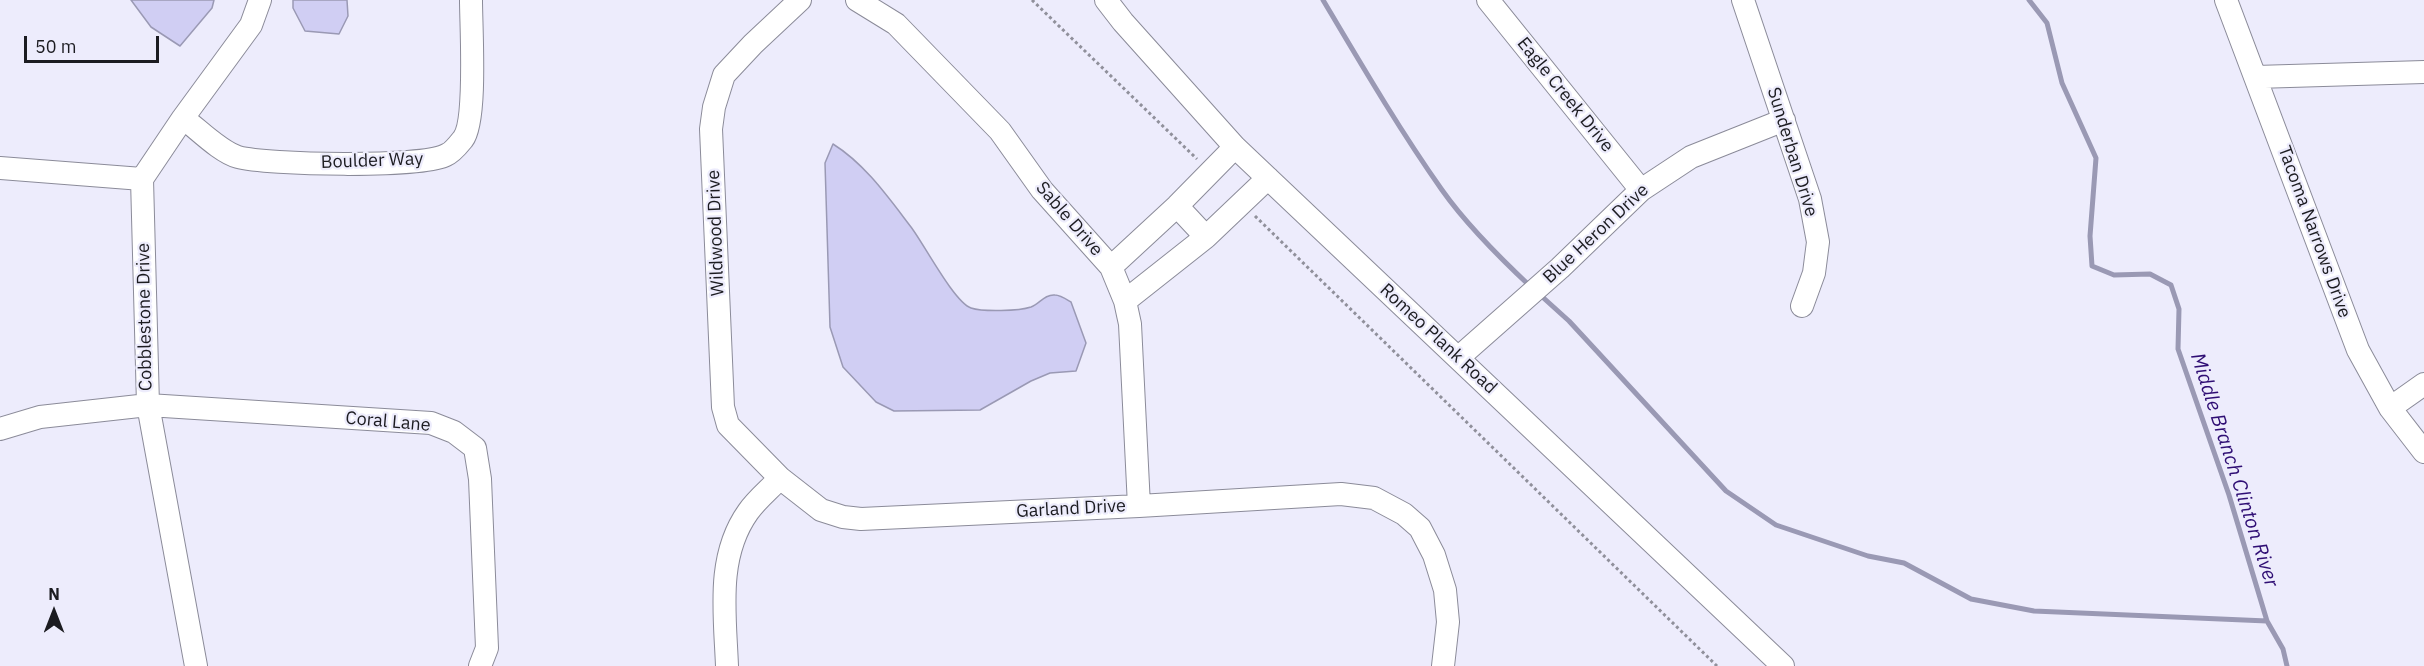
<!DOCTYPE html>
<style>
body{margin:0}
#map{position:relative;width:2424px;height:666px;overflow:hidden;background:#edecfc;font-family:"IBM Plex Sans",sans-serif}
canvas{display:block}
.north{position:absolute;left:24px;top:582px;width:60px;height:60px;-webkit-text-stroke:4px #edecfc;paint-order:stroke;rotate:0deg;font-size:16px;font-weight:700;line-height:24px;text-align:center;color:#1c1c21}
.north::after{content:'';display:block;margin:auto;width:21px;height:27px;background:#1c1c21;clip-path:polygon(50% 0,100% 100%,50% 72%,0 100%)}
.scale{position:absolute;left:24px;top:36px;width:135px;height:27px;box-sizing:border-box;border:3px solid #1c1c21;border-top:0;padding-left:8px;font-size:18px;line-height:21px;white-space:nowrap;color:#1c1c21;-webkit-text-stroke:4px #edecfc;paint-order:stroke}
</style>
<div id="map">
<canvas width="2424" height="666"></canvas>
<div class="north">N</div>
<div class="scale">50 m</div>
</div>
<script>
const context = document.querySelector('canvas').getContext('2d');
context.lineJoin = 'round';
function fillPath(path, color) { context.fillStyle = color; context.fill(path, 'evenodd'); }
function trace(path, color, width, dash) { context.strokeStyle = color; context.lineWidth = width; context.lineCap = dash ? 'butt' : 'round'; context.setLineDash(dash || []); context.stroke(path); }
function label(font, color, halo, rows, align = 'center') {
  context.font = font + ' "IBM Plex Sans",sans-serif'; context.lineWidth = 4.5; context.setLineDash([]); context.textBaseline = 'middle'; context.strokeStyle = halo; context.fillStyle = color; for (const [text, x, y, turn = 0] of rows) {
    context.save(); context.translate(x, y); context.rotate((+turn || 0) * Math.PI / 180); context.textAlign = isNaN(turn) ? turn : align; if (halo) context.strokeText(text, 0, 0); context.fillText(text, 0, 0); context.restore();
  }
}
const water = new Path2D(`
 M131,0h83l-2,8 -32,38 -29,-19z
 M293,0h54l1,16 -9,18 -34,-3 -12,-23z
 M833,144c32,20 55,53 78,83 13,17 43,75 60,81 12,4 48,3 60,-1 8,-3 14,-13 24,-12 5,0 11,4 16,7l15,41 -10,28 -26,2 -19,8 -51,29 -86,1 -18,-9 -33,-35 -13,-40 -5,-164z`);
fillPath(water, '#d0cef3');
trace(water, '#9a99b4', 1.5);
trace(new Path2D(`
 M1323,0c38,64 76,129 119,190 24,34 58,68 89,97
 M2029,0l18,23 15,60 34,75 -6,78 2,30 22,9 36,-1 21,11 8,24 -1,40 51,146 38,126 16,28 4,17
 M1538,293l31,28 157,170 50,34 92,31 36,7 67,36 63,12 233,10`), '#9a99b4', 5);
const minor = new Path2D(`
 M800,0l-47,44 -29,31 -10,32 -3,22 12,278 5,18 52,53 41,32 22,7 18,2 278,-13 202,-12 33,4 30,16 16,14 14,27 11,35 3,32 -5,44
 M857,0l39,24 104,107 42,59 69,77 14,34 5,23 9,182
 M1106,0l17,22 112,125 548,519
 M1488,0l153,190
 M1743,0l67,199 8,43 -4,31 -12,33
 M2226,0l132,350 32,58 34,44
 M2256,77l168,-5
 M183,118c15,11 37,34 55,39 28,8 185,11 208,-2 6,-2 13,-11 17,-16 14,-18 8,-111 8,-139
 M0,168l142,11
 M1177,206l29,31
 M1111,267l66,-61 58,-59
 M1125,301l81,-64 62,-59
 M1458,358l102,-90 81,-78 50,-33 93,-37
 M2390,408l34,-24
 M0,429l40,-12 108,-12 283,18 23,9 21,16 5,31 7,169 -7,18
 M196,666l-48,-261 -6,-226 41,-61 68,-93 9,-25
 M727,666c-2,-52 -11,-109 21,-154 9,-13 22,-23 32,-34`);
trace(minor, '#8b8b99', 24);
trace(new Path2D(`
 M1032,0l165,159
 M1255,216l462,450`), '#90909b', 3, [3, 3]);
trace(minor, '#fff', 22);
label('18px', '#1c1c21', '#edecfc', [
 ["Eagle Creek Drive",1565,95,51],
 ["Sunderban Drive",1792,152,73],
 ["Boulder Way",372,161,-2],
 ["Sable Drive",1069,219,49],
 ["Tacoma Narrows Drive",2314,232,70],
 ["Wildwood Drive",716,233,-92],
 ["Blue Heron Drive",1596,234,-43],
 ["Cobblestone Drive",145,317,-91],
 ["Romeo Plank Road",1438,339,43],
 ["Coral Lane",388,422,5],
 ["Garland Drive",1071,509,-3]
]);
label('italic 20px', '#2f0e74', '#edecfc', [
 ["Middle Branch Clinton River",2234,470,72]
]);
</script>
